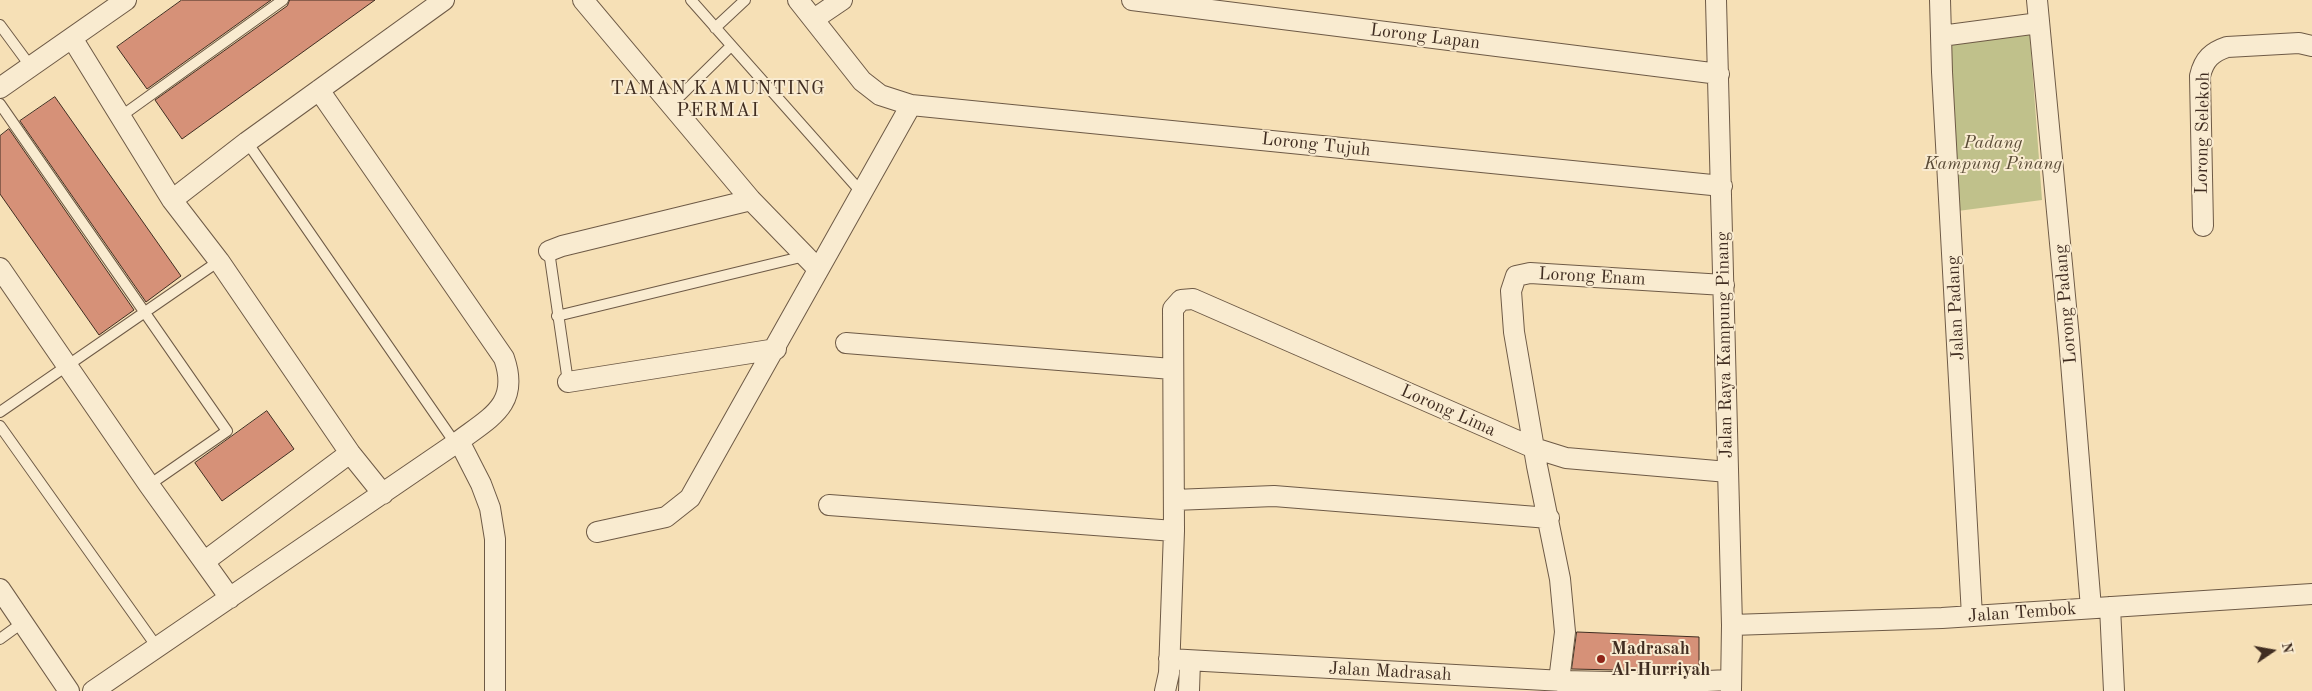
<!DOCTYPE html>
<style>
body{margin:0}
#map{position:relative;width:2312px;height:691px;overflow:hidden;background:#f6e0b6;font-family:"Old Standard TT",serif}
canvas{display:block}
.north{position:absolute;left:2247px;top:626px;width:50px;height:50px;-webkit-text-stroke:4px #f9ebd0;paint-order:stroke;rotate:78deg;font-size:14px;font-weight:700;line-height:20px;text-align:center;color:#402d21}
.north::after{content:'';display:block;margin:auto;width:18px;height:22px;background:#402d21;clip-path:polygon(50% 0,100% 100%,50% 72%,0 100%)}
</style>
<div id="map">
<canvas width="2312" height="691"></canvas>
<div class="north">N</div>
</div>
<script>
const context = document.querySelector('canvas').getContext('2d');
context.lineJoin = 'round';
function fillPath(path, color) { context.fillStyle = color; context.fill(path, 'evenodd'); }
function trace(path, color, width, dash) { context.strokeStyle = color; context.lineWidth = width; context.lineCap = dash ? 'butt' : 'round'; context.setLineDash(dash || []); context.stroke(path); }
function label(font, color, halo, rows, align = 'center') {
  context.font = font + ' "Old Standard TT",serif'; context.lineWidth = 4; context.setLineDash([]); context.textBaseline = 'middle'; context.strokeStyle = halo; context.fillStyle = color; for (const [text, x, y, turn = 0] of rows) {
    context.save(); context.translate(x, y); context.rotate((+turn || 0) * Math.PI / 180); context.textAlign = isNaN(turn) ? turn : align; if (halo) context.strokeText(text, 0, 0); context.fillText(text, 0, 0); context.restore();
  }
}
fillPath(new Path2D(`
 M2029,24l13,176 -92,12 -9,-176z`), '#c0c18b');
const building = new Path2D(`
 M182,0h89l-124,89 -30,-42z
 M290,0h85l-193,139 -27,-39 132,-94z
 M55,97l126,179 -35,26 -126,-181z
 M9,129l125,181 -35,25 -99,-141v-58z
 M267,411l27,38 -72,52 -27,-38z
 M1577,632l122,5v32l-39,2 -88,-2z`);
fillPath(building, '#d69178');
trace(building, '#402d21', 1);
const service = new Path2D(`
 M691,0l171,193
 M0,25l31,42
 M715,28l30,-28
 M0,104l227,327 -78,54
 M671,105l60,-59
 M120,117l163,-117
 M247,142l208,301
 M549,251l19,131
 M557,316l248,-60
 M0,412l219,-151
 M0,426l157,221
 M0,639l22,-16`);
const minor = new Path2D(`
 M583,0l168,200 67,69
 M798,0l64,81 18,14 31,10 811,81
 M1132,0l587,74
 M1716,0l16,625 -1,66
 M1940,0l2,72 30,544
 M2037,0l32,338 22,270
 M814,19l28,-19
 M1941,36l98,-13
 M72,38l100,162 47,61 131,192 33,41
 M0,88l126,-88
 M172,200l75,-58 197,-142
 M2203,226l-3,-150c4,-17 12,-24 27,-29l72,-4 13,3
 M549,251l13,-5 189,-46
 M0,268l149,217 81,113
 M846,343l326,26
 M568,382l208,-33
 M459,441l22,43 9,24 5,31v152
 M1174,500l100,-4 275,22
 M829,505l345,26
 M597,532l69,-15 24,-19 221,-393
 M205,561l145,-108
 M0,589l69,102
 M2110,607l4,84
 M1732,625l210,-7 370,-24
 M1169,659l394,22 97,2 70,-3
 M1559,681l6,-49 -5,-53 -23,-113 -23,-134 -3,-41 5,-15 14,-3 194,12
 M93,691l366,-250c32,-24 61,-37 45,-83l-185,-268
 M1165,691l4,-18 5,-142 -1,-222 8,-9 12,-1 341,149 32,10 162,14
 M1189,691l1,-30`);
trace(service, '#6e5a46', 12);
trace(minor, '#6e5a46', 22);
trace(service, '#f9ebd0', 10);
trace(minor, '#f9ebd0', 20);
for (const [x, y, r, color] of [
 [1601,659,5,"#8f2418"]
]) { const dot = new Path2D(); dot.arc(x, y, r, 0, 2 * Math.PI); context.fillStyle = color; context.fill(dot); trace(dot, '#f9ebd0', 2); }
label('18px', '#402d21', '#f9ebd0', [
 ["Lorong Lapan",1425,37,7],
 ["Lorong Selekoh",2203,133,-89],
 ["Lorong Tujuh",1316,145,6],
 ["Lorong Enam",1592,277,3],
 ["Lorong Padang",2066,304,-95],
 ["Jalan Padang",1956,308,-93],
 ["Jalan Raya Kampung Pinang",1725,345,-91],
 ["Lorong Lima",1448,411,24],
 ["Jalan Tembok",2022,613,-4],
 ["Jalan Madrasah",1390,672,3]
]);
label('italic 18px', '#5a4b36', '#f9ebd0', [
 ["Padang",1993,143],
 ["Kampung Pinang",1993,164]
]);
label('bold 18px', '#402d21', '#f9ebd0', [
 ["Madrasah",1611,649],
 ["Al-Hurriyah",1611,670]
], 'left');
context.letterSpacing = '1px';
label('19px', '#402d21', '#f9ebd0', [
 ["TAMAN KAMUNTING",718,89],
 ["PERMAI",718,111]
]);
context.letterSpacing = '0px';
</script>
